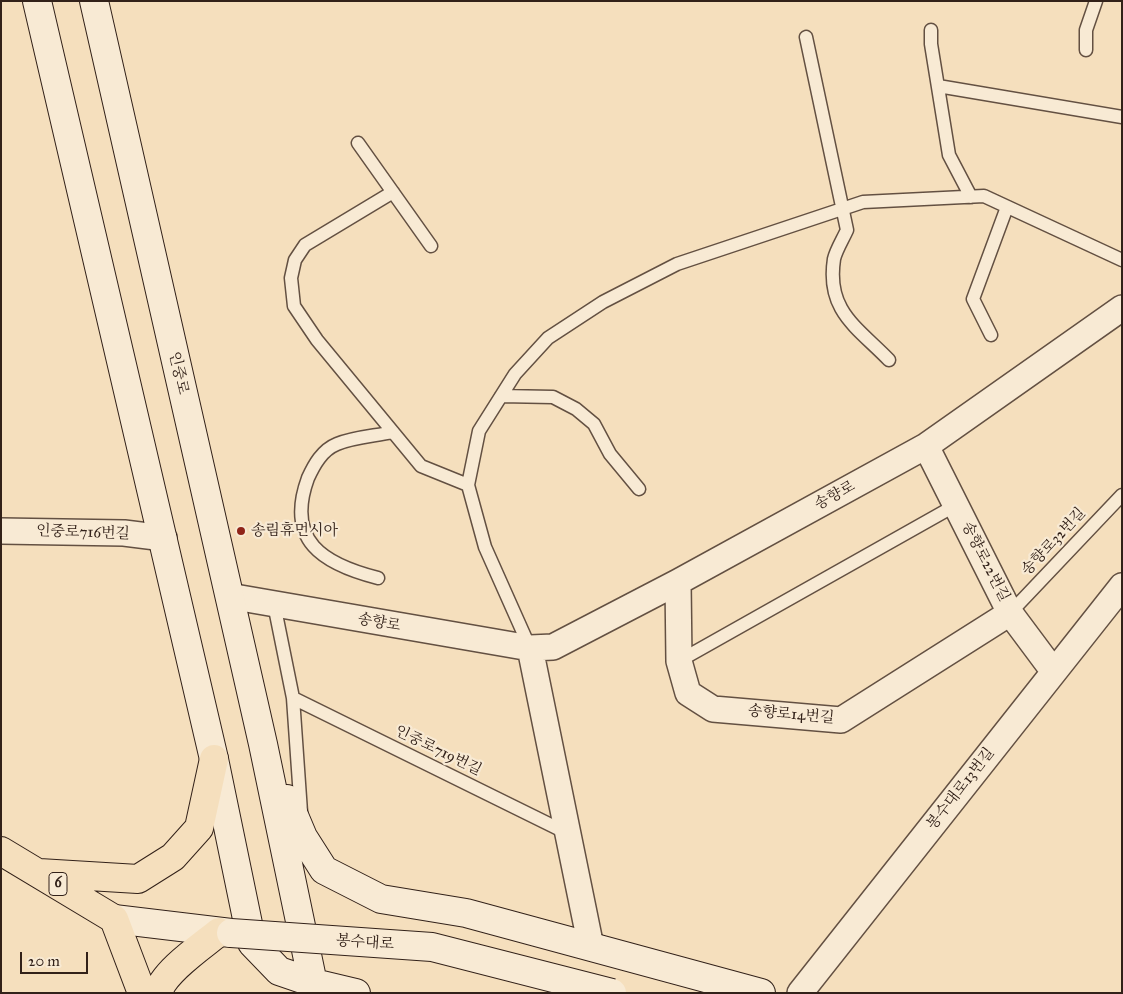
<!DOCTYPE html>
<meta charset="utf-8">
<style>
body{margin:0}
#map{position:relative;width:1123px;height:994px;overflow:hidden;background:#f5dfbd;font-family:"IM FELL Great Primer",serif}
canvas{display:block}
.frame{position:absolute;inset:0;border:2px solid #322119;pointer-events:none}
.scale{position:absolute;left:20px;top:952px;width:68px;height:22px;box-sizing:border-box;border:2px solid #322119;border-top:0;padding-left:6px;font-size:15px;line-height:18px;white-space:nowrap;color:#322119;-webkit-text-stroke:4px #f8ead4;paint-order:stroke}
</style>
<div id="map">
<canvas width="1123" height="994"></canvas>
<div class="frame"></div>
<div class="scale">20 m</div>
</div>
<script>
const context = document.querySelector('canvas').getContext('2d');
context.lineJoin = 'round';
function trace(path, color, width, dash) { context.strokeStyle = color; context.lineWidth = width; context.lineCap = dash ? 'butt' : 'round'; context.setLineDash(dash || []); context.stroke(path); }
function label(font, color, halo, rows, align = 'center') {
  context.font = font + ' "IM FELL Great Primer","Noto Serif KR",serif'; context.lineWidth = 4.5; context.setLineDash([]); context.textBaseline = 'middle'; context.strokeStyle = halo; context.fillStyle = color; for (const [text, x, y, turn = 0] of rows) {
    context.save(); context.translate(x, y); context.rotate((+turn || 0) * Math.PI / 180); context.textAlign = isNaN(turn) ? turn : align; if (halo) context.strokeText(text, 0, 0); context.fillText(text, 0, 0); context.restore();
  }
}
const service = new Path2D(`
 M931,30v14l18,111 22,42
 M806,37l41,193c-4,9 -11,20 -13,29 -8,52 23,68 55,101
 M1086,50v-20l10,-29
 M938,86l184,31
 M358,143l73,103
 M393,192l-88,53 -10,15 -4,18 3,28 23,34 104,126 47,19
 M991,335l-18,-36 34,-92
 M501,396l52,1 23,12 18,15 16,30 29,35
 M378,578c-55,-14 -93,-37 -70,-100 6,-13 14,-28 29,-34 17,-7 38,-8 56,-12
 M274,604l19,94 8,114
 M1010,613l112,-118
 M530,648l-45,-101 -17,-62 11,-54 36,-57 33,-36 55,-36 74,-38 186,-62 121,-6 138,64
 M679,661l277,-156
 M293,698l276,136`);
const minor = new Path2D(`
 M926,446l84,167 44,59
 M1,531l123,2 40,5
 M678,582l1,79 9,32 25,16 128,11 169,-107
 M229,596l301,52 23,-1 125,-65 248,-136 196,-138
 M530,648l61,299
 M800,993l322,-407`);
const secondary = new Path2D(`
 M37,1l177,758 38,184 27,28 35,12 42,10
 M94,1l169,743 52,249
 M287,799l16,38 21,33 57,29 85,14 295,80
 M114,919l117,14`);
const primary = new Path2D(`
 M1,851l113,68 28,74
 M39,873l99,6 35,-22 26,-29 15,-69
 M158,993c5,-21 44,-47 61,-61`);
trace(service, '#635042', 15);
trace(minor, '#635042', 28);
trace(secondary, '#322119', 30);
trace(primary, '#322119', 30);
trace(service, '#f8ead4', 12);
trace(minor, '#f8ead4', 25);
trace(secondary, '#f8ead4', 28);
trace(primary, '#f5dfbd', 28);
const secondaryBridge = new Path2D(`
 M231,933l201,14 180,46`);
trace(secondaryBridge, '#322119', 30, []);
trace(secondaryBridge, '#f8ead4', 28);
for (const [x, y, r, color] of [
 [241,531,5,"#8f2418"]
]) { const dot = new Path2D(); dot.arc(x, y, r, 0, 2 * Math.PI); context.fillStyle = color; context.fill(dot); trace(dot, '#f8ead4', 2); }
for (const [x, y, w] of [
 [58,884,18]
]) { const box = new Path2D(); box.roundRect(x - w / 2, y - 11.5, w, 23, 4); context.fillStyle = '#f8ead4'; context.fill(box); trace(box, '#322119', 1); }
label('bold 14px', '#322119', null, [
 ["6",58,884]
]);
label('15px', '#322119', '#f8ead4', [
 ["인중로",178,373,77],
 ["송향로",835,496,-29],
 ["인중로716번길",83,533,2],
 ["송향로32번길",1054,542,-47],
 ["송향로22번길",985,562,63],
 ["송향로",379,623,10],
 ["송향로14번길",791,715,5],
 ["인중로719번길",438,751,26],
 ["봉수대로13번길",961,789,-52],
 ["봉수대로",365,943,4]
]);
label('15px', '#322119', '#f8ead4', [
 ["송림휴먼시아",251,531]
], 'left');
</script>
